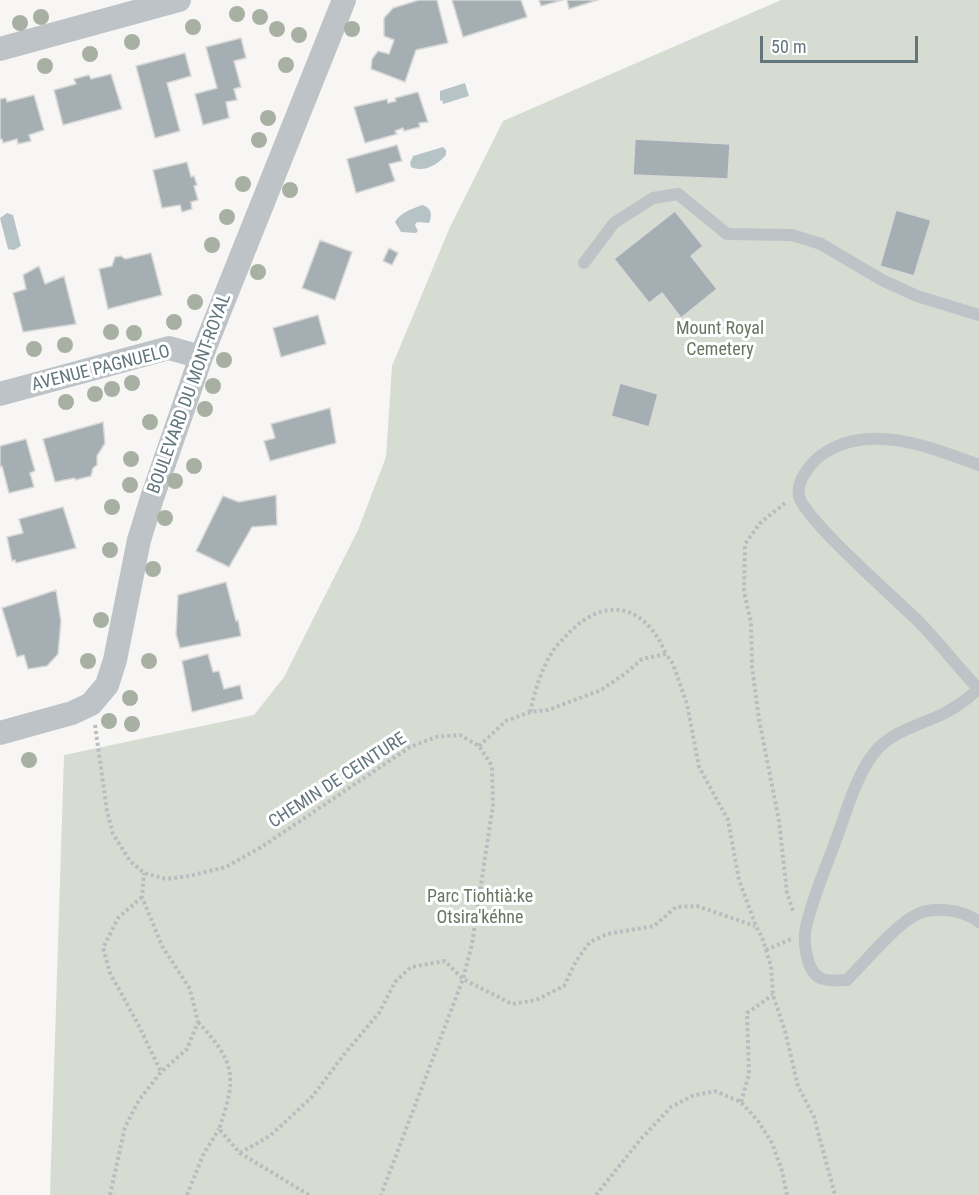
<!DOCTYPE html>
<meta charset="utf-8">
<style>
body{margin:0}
#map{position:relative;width:979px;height:1195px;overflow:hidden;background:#f7f6f4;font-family:"Roboto Condensed",sans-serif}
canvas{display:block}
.scale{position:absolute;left:760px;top:36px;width:158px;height:27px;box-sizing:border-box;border:3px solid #63767e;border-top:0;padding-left:8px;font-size:18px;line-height:21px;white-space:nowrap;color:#63767e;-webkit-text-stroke:4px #fff;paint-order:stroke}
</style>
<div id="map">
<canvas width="979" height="1195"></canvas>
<div class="scale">50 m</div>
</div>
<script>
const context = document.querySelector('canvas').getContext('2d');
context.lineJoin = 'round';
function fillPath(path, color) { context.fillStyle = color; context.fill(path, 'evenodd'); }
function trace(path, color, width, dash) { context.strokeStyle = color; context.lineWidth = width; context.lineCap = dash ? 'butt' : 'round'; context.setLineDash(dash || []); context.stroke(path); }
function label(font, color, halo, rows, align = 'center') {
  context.font = font + ' "Roboto Condensed",sans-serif'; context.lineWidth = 6; context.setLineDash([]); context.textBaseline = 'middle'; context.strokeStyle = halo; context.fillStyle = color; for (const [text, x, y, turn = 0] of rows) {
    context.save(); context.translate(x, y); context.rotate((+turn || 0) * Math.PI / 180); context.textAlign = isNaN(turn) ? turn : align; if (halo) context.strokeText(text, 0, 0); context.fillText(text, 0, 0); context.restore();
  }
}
fillPath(new Path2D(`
 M781,0h198v1195h-929l14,-440 190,-40 30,-38 74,-147 28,-73 6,-91 58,-139 53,-106z`), '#d7dcd3');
fillPath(new Path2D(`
 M465,83l4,13 -26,8 -1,-4 -2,1v-10z
 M443,147l3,3v5c-9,10 -22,18 -35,12l-1,-4 3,-7z
 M422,205c9,2 11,10 7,18l-12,-1 -2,3 3,6 -2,2 -15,-1 -6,-10c6,-10 17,-13 27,-17z
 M7,213l6,2 8,31 -7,4 -6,-1 -8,-31z`), '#b7c4c7');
const building = new Path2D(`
 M419,0h18l11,43 -32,7 -11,32 -34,-13 1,-10 6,-8 11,3 5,-14 -10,-4v-18l9,-10z
 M452,0h69l6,17 -64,20z
 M539,0h24l-22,6z
 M567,0h31l-29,9z
 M241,38l5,20 -12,3 7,26 -7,2 3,11 -11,2 3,16 -26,7 -8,-31 22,-6 -11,-41z
 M185,53l6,23 -24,7 13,48 -25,7 -19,-72z
 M111,74l11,35 -59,16 -9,-35 22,-6 -2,-5 15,-4 2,4z
 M418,92l10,30 -9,1 1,4 -16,4 -1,-3 -8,3 2,3 -32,9 -11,-36 33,-8 1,4 8,-2 -1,-3z
 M34,95l10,35 -15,5 2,6 -13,3 -1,-5 -14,4 -1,-4h-2v-40l6,-1 1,4z
 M635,139l95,5 -2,35 -95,-4z
 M397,145l5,16 -13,3 6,17 -39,12 -9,-34z
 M187,162l4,15 3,-1 3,9 -3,1 4,14 -7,2 1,7 -10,3 -2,-7 -18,3 -9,-38z
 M896,210l35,10 -17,56 -34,-10z
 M675,211l28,35 -12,10 26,33 -36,29 -19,-25 -13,10 -35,-44z
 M320,240l32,12 -17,48 -33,-12z
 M389,248l9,5 -6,12 -9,-4z
 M151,253l11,42 -54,14 -9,-40 13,-3 3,-9 6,-1 4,3z
 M39,266l6,18 19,-8 12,48 -53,8 -10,-39 13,-4 -3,-14z
 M318,315l8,29 -45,13 -8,-29z
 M620,383l38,11 -9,33 -38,-11z
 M330,408l6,35 -66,18 -6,-20 11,-3 -4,-14z
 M103,422l2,21 -8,13v9l-4,3 -2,8 -16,4v-2l-20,4 -12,-43z
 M26,439l9,32 -5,2 4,14 -25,6 -7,-27 -2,1v-21z
 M276,495l1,30 -25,2 -23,40 -33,-16 27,-55 16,6z
 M63,507l13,41 -60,15 -1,-3 -3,1 -5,-24 16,-4 -4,-14z
 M226,582l10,39 2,-1 3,16 -61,12 -4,-14 2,-39z
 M56,590l5,31 -3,33 -11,12 -19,3 -4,-14 -7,2 -15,-49z
 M208,654l5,18 6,-1 5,18 16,-4 3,14 -51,13 -10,-51z`);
fillPath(building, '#a5afb3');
trace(building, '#d8d8d6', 1.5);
trace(new Path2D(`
 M785,503l-25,20 -15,21 -1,47 7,32 1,44 7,52 20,102 8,72 6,18
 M530,712c5,-21 11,-43 23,-61 3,-5 8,-10 12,-14 38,-42 79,-35 101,17
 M95,725l12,86 6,23 17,27 14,12 22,6 23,-3 37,-9 37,-21 147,-99 26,-10 24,-2 19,11 13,20 1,39 -21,139 -9,35 -82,216
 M479,746l27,-25 24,-9 18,-2 53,-20 25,-17 16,-14 24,-5 7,10 14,40 12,63 29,53 11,60 17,46 6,11 9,29 2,29 12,36 13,55 16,31 21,78
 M142,897l-24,21 -15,30 7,25 28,51 23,48
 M766,950l25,-11
 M198,1022c38,41 39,55 21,107l21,24 69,42
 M741,1102l8,-28 -2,-61 26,-18
 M240,1153l31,-18 41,-38 34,-45 33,-39 16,-31 16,-15 34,-6 18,18 49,25 24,-4 28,-14 12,-25 14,-19 17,-8 47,-8 22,-19 21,-1 58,20
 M110,1195l15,-68 14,-27 22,-28 26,-23 11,-27 -8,-33 -28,-43 -20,-49 2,-24
 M187,1195l16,-40 16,-26
 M596,1195l44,-55 31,-33 21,-11 23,-5 26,11 17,19 14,22 10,28 5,24`), '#babdbf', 4, [3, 3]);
trace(new Path2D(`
 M584,263l30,-40 39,-25 25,-4 49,40 65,1 29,9 61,36 35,16 62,19
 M979,465c-47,-17 -106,-42 -153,-13 -13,8 -30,27 -27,44 5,23 98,104 119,125 22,22 40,47 61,68
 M978,689c-10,10 -20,17 -33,24 -24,12 -54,18 -71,40 -20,26 -28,62 -40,92 -10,27 -22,55 -28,82 -3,15 0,43 14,51 8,4 19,2 27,2 19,-19 43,-49 65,-63 19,-12 50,-8 67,5`), '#bdc3c6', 12);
trace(new Path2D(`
 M0,49l179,-49
 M0,394l169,-46 32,9
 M0,733l72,-20 19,-9 16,-19 8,-25 24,-120 13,-42 49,-141 143,-357`), '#bdc3c6', 24);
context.fillStyle = '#a8b0a4';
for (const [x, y] of [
 [237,14],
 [41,17],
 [260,17],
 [20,23],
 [193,27],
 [277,29],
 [352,29],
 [299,35],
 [132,42],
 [90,54],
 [286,65],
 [45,66],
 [268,118],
 [259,140],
 [243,184],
 [290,190],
 [227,217],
 [212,245],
 [258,272],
 [195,302],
 [174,322],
 [111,332],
 [134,333],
 [65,345],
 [34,349],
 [224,360],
 [132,383],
 [213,386],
 [112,389],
 [95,394],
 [66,402],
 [205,409],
 [150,422],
 [131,459],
 [194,466],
 [175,481],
 [130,485],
 [112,507],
 [165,518],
 [110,550],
 [153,569],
 [101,620],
 [88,661],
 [149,661],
 [130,698],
 [109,721],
 [132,724],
 [29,760]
]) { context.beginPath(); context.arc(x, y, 8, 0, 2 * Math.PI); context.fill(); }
label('18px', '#687662', '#fff', [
 ["Mount Royal",720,329],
 ["Cemetery",720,350],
 ["Parc Tiohtià:ke",480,897],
 ["Otsira'kéhne",480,918]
]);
label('18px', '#63767e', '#fff', [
 ["AVENUE PAGNUELO",101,369,-14],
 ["BOULEVARD DU MONT-ROYAL",190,394,-70],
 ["CHEMIN DE CEINTURE",338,781,-33]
]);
</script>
